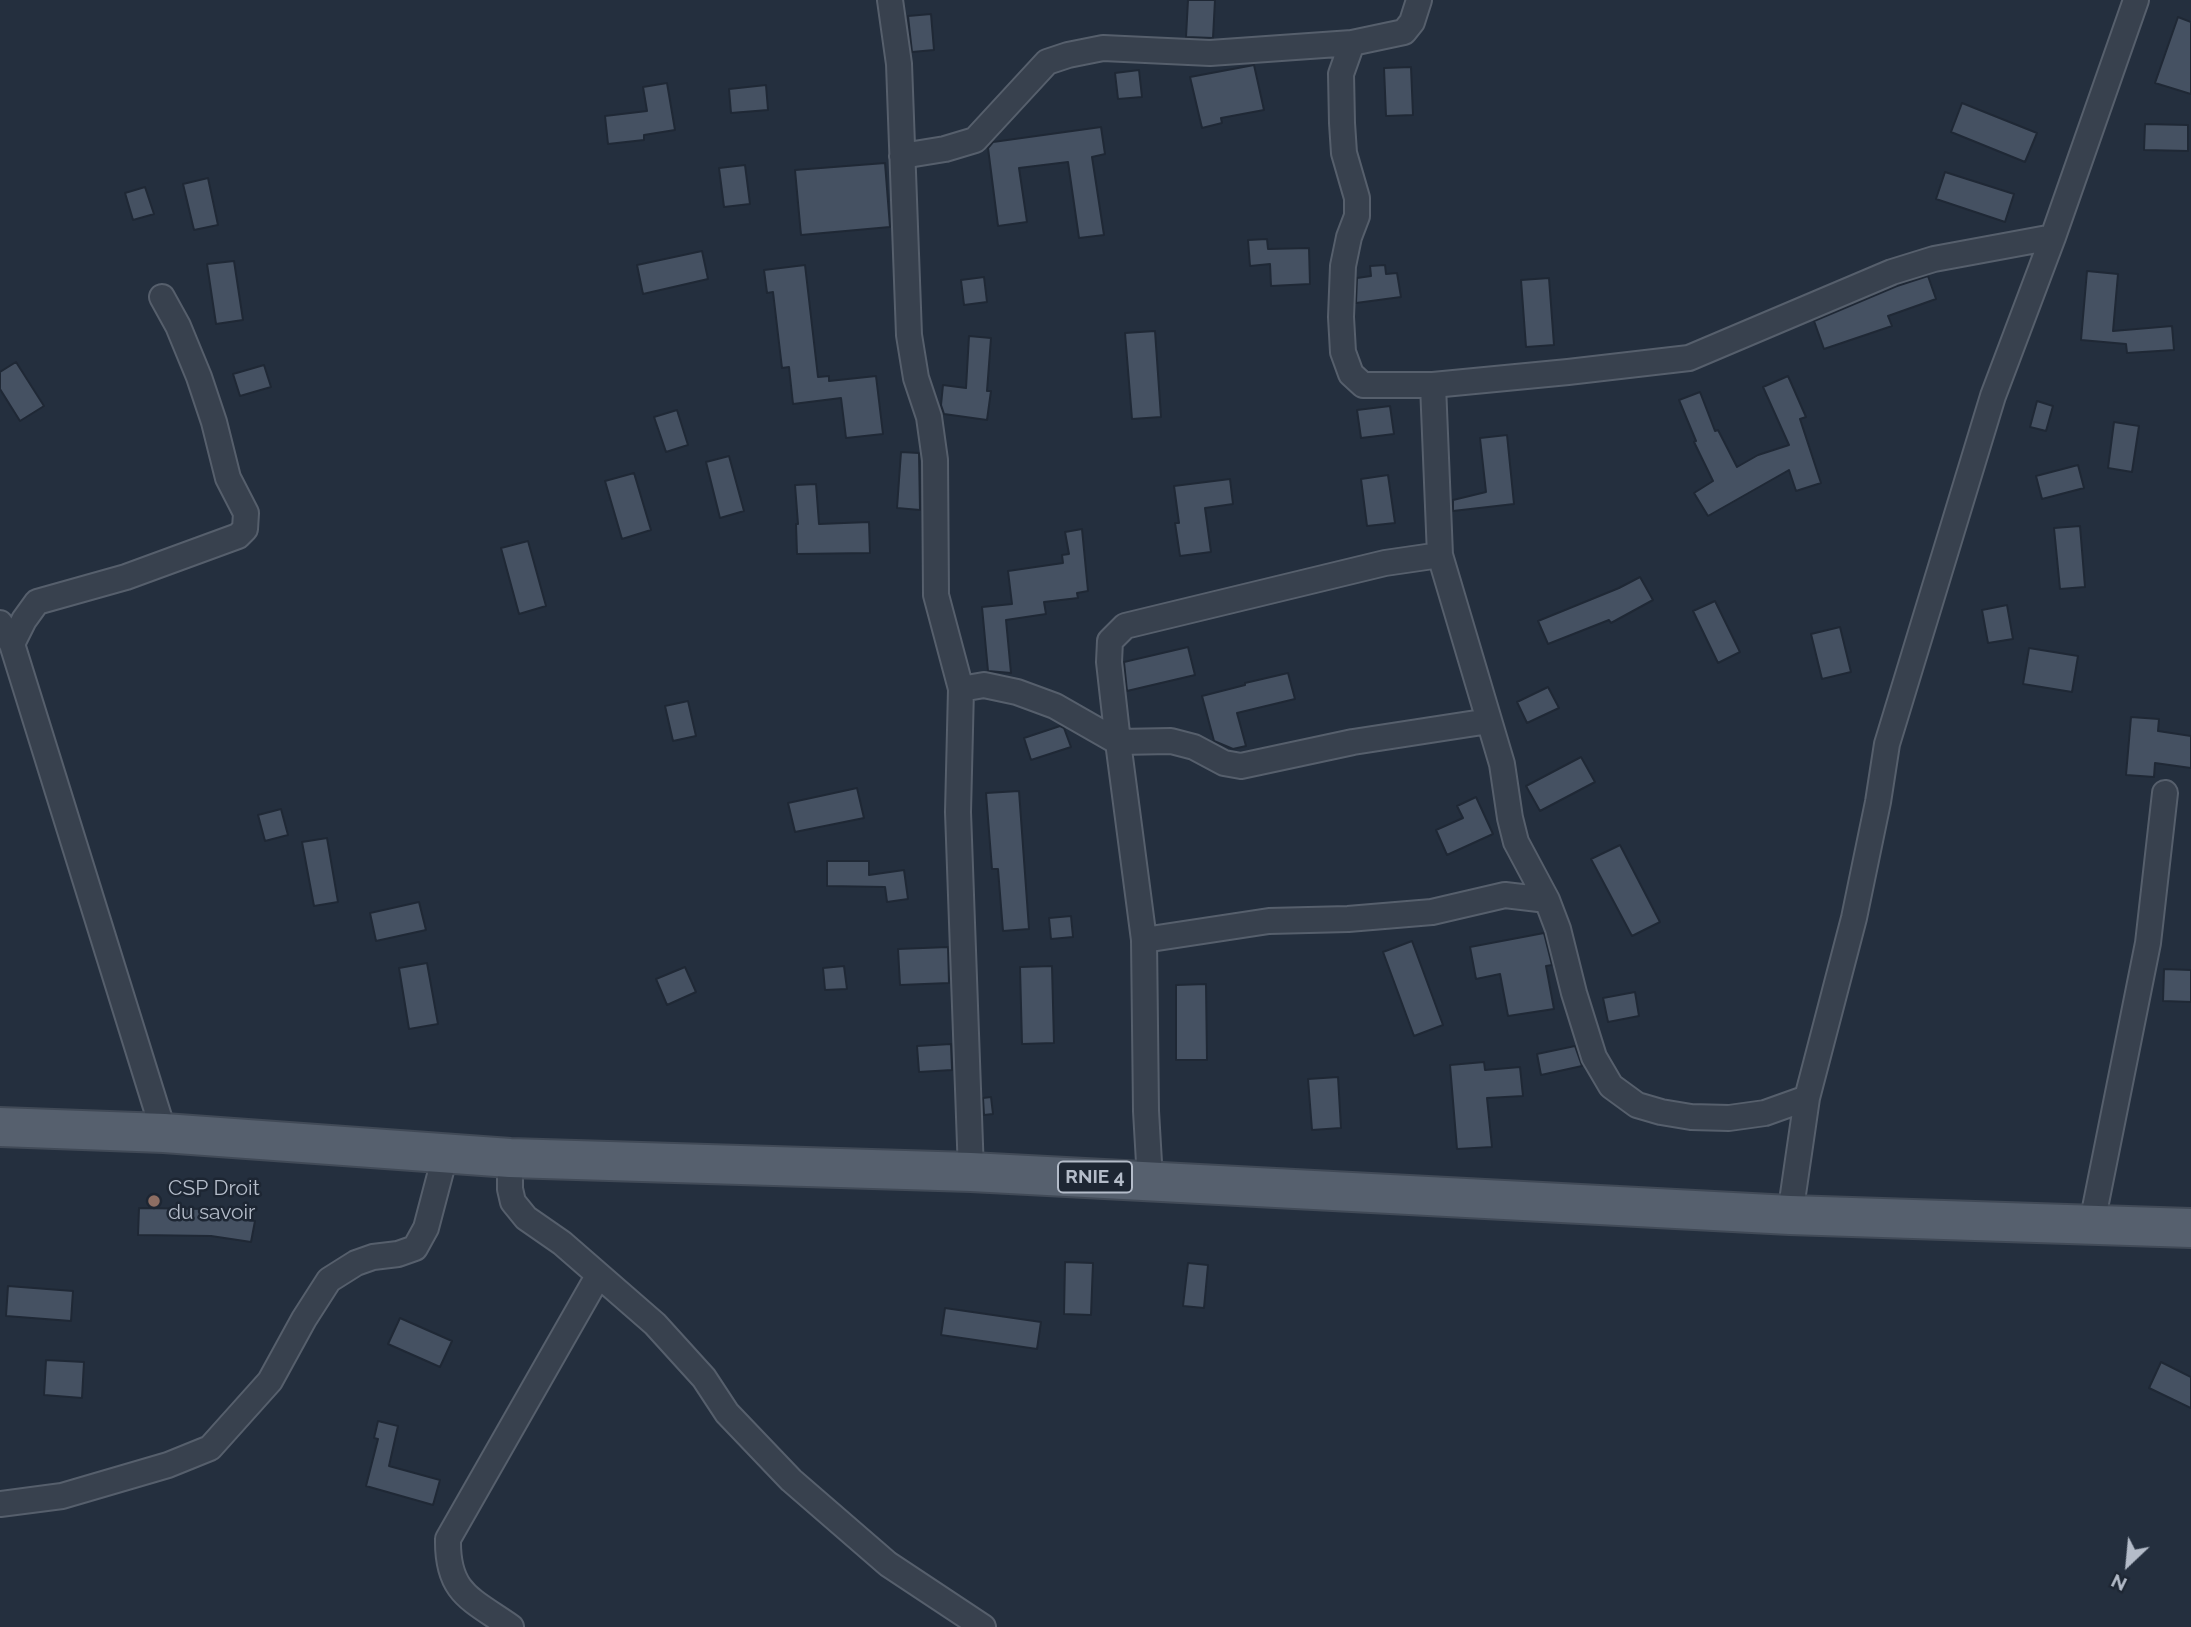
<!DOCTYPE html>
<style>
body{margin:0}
#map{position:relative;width:2191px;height:1627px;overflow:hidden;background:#242f3e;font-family:Raleway,sans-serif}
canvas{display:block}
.north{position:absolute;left:2093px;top:1529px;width:70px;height:70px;-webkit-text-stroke:5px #1d2633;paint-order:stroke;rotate:206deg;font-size:19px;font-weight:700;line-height:28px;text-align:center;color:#b4bcc9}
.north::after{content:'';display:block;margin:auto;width:24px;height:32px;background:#b4bcc9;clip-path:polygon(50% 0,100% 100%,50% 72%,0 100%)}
</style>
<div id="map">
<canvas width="2191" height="1627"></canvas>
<div class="north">N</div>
</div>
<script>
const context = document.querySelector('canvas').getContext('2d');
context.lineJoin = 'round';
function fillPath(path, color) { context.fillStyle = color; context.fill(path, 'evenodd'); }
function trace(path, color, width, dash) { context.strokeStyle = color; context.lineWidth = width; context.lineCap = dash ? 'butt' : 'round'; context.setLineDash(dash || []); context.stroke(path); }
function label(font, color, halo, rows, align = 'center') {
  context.font = font + ' Raleway,sans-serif'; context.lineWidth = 5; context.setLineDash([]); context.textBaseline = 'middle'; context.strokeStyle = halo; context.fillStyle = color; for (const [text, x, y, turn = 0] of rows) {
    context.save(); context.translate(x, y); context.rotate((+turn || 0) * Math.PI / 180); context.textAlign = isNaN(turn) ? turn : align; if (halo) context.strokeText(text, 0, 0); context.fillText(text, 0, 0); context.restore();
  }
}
const building = new Path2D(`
 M1188,0h27l-2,38 -27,-1z
 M931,14l3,36 -22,2 -4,-36z
 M2178,17l13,5v72l-36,-11z
 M1254,65l10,45 -43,8 1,5 -20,5 -12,-51z
 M1411,67l2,48 -27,1 -2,-48z
 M1139,70l3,27 -24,2 -3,-26z
 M667,83l8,47 -31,5v5l-36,4 -3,-28 42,-5 -4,-24z
 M766,85l2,25 -37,3 -2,-24z
 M1962,103l75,30 -12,29 -74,-30z
 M2145,124l43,1v26l-44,-1z
 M1101,127l4,27 -13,3 12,78 -25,3 -11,-76 -49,6 8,54 -29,4 -10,-78 5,-6z
 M885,163l5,64 -89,8 -6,-65z
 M745,165l5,39 -26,3 -5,-39z
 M1945,172l69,22 -9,28 -69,-23z
 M208,178l10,47 -24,5 -11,-46z
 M145,187l9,27 -21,6 -8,-27z
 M1267,239l1,10 41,-1 1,36 -39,2 -1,-22 -20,2 -2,-26z
 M702,251l6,28 -65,15 -6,-29z
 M234,261l9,59 -27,4 -9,-60z
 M805,265l13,112 11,-1v5l47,-5 7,58 -37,4 -5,-40 -48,6 -4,-37 -7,1 -9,-76 -6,1 -3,-23z
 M1385,265l1,9 11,-1 4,24 -45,6 1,-25 14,-2 -1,-10z
 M2087,271l31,3 -5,57 59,-5 2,24 -47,3 -1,-9 -45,-4z
 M1928,276l8,23 -48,17 4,10 -68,23 -10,-28 83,-35z
 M984,277l3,25 -23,3 -3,-25z
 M1549,278l5,67 -28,2 -5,-67z
 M1155,331l6,86 -29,2 -7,-86z
 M969,336l22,2 -4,53h4l-4,29 -43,-6 -3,-9 2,-20 23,3z
 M16,362l28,44 -24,15 -20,-32v-17z
 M264,365l7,22 -31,9 -7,-22z
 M1788,376l18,41 -6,2 21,64 -25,8 -7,-21 -81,46 -14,-23 19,-12 -19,-39 2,-1 -17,-41 21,-8 15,39 3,-1 19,37 21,-12 31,-10 -26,-58z
 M2037,401l16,5 -7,25 -16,-4z
 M1390,406l4,28 -33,4 -4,-28z
 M677,410l11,35 -22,7 -12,-35z
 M2114,422l25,4 -7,46 -24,-4z
 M1507,435l7,69 -61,7v-11l33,-8 -6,-54z
 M901,452l18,1 1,57 -23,-2z
 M729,456l15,55 -24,7 -14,-56z
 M2078,465l6,23 -42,11 -6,-23z
 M634,473l17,57 -29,9 -17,-58z
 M1388,475l7,48 -28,3 -6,-47z
 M1230,479l3,25 -28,4 6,44 -31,4 -5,-33h4l-5,-37z
 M816,484l3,40 50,-2 1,31 -73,1 -1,-30h2l-3,-39z
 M2080,526l5,61 -25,2 -6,-61z
 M1082,529l6,62 -11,2 1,5 -34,4 2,12 -40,6 5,53 -23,-2 -6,-64 30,-3 -4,-33 55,-8 -1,-8 7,-1 -4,-22z
 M528,541l18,65 -27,8 -18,-66z
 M1640,577l13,23 -42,23 -2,-3 -61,24 -10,-23 81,-33z
 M1715,601l25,51 -22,11 -25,-52z
 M2007,605l6,34 -25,4 -6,-33z
 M1840,627l11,45 -29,7 -11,-45z
 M1188,647l7,28 -68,16 -3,-29z
 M2029,648l49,8 -6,36 -49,-8z
 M1288,673l7,26 -58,14 9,33 -13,3 -19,-8 -12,-45 43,-11v-2z
 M1548,687l11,21 -32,15 -10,-21z
 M688,701l8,35 -23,5 -8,-35z
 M2131,717l28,2 -1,12 33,5v32l-36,-5 -1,14 -28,-2z
 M1060,726l4,2 7,19 -40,13 -7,-22z
 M1581,757l14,25 -55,29 -14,-25z
 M857,788l7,30 -69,14 -7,-29z
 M1019,791l10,138 -26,2 -5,-62h-6l-6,-76z
 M1476,797l17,37 -46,21 -11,-25 27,-12 -6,-12z
 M281,809l7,26 -23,6 -7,-26z
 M327,838l11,64 -24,4 -12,-64z
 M1620,845l40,77 -28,14 -41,-77z
 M827,861h42v14l35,-5 4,29 -21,3 -2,-15 -58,-1z
 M419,902l7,28 -50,11 -6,-28z
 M1071,916l2,21 -22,2 -2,-21z
 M1544,933l8,32 -6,1 8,43 -46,7 -8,-42 -24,5 -6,-32z
 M1412,941l31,84 -29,11 -31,-84z
 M948,947l1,36 -49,2 -2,-36z
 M427,963l11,61 -29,5 -10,-61z
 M844,966l3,23 -22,1 -2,-22z
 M1052,966l2,77 -32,1 -2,-77z
 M685,967l11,25 -29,13 -11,-26z
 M2164,969l27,1v32l-28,-1z
 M1206,984l1,76h-31v-75z
 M1635,992l4,24 -31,6 -5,-24z
 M951,1044l1,26 -33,2 -2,-26z
 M1575,1046l7,20 -41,9 -4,-21z
 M1484,1062l1,8 35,-3 3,29 -36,2 5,49 -35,2 -7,-84z
 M1338,1077l3,51 -29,2 -4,-51z
 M991,1097l2,17 -9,1 -1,-17z
 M139,1208l71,1v6l45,6 -4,21 -40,-6 -73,-1z
 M1065,1262l28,1 -2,52 -27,-1z
 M1188,1263l20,2 -4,43 -21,-2z
 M8,1286l65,5 -2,30 -65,-5z
 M945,1308l96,14 -4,27 -96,-14z
 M400,1318l52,23 -12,26 -52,-23z
 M46,1360l38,2 -2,36 -38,-3z
 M2161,1362l30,15v31l-42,-20z
 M378,1421l20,5 -9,40 51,14 -7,25 -67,-19 12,-47 -4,-1z`);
fillPath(building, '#455162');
trace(building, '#1f2835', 2);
const minor = new Path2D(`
 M890,0l9,64 10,271 7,43 13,39 6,43 1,135 25,94 -3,123 13,360
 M1352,43l-11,31 1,49 2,30 13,45v18l-8,21 -6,29 -2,51 2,35 8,22 12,11h70l135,-13 121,-14 203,-86 42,-13 119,-22
 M902,156l43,-7 30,-9 72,-78 21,-7 35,-7 107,5 142,-10 52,-11 8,-10 7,-22
 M1433,385l7,170 62,209 8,54 6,24 31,58 11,29 16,64 20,64 17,29 26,19 24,7 30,5 38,1 36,-5 42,-15
 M0,623l12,21 152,489
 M12,644l12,-24 13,-18 89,-25 112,-41 7,-7 1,-16 -18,-35 -14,-56 -15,-45 -21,-51 -16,-29
 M961,689l23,-4 33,7 38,14 63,36 53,-1 23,6 30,16 17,3 112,-24 136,-21
 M1144,940l125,-19 79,-2 84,-7 73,-17 42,5
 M510,1158v31l3,13 13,16 36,25 93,81 49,54 23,35 64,67 97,84 95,63
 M1150,1180l-4,-69 -2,-171 -26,-198 -9,-80 1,-21 15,-15 260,-63 55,-8
 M1790,1215l17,-117 47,-180 24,-116 9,-58 106,-348 60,-159 83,-237
 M2092,1223l56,-280 17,-150
 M0,1504l62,-8 106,-31 42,-17 60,-67 34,-62 25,-39 27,-17 17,-6 25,-3 17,-6 11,-20 20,-76
 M511,1627c-40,-28 -64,-34 -63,-88l150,-263`);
const primary = new Path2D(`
 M0,1127l164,6 346,25 461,14 819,43 401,13`);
trace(minor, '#565f6c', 28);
trace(primary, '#414a57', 42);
trace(minor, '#38414e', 24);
trace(primary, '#56606e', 38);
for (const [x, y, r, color] of [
 [154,1201,7,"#8d6e63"]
]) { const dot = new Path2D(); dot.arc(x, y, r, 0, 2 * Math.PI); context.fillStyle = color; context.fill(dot); trace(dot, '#1d2633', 2.5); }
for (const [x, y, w] of [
 [1095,1177,74]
]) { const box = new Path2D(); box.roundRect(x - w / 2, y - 15.5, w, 31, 5); context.fillStyle = '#1d2633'; context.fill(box); trace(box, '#b4bcc9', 2); }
label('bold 19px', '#b4bcc9', null, [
 ["RNIE 4",1095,1177]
]);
label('21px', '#b4bcc9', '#1d2633', [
 ["CSP Droit",168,1189],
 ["du savoir",168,1213]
], 'left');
</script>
